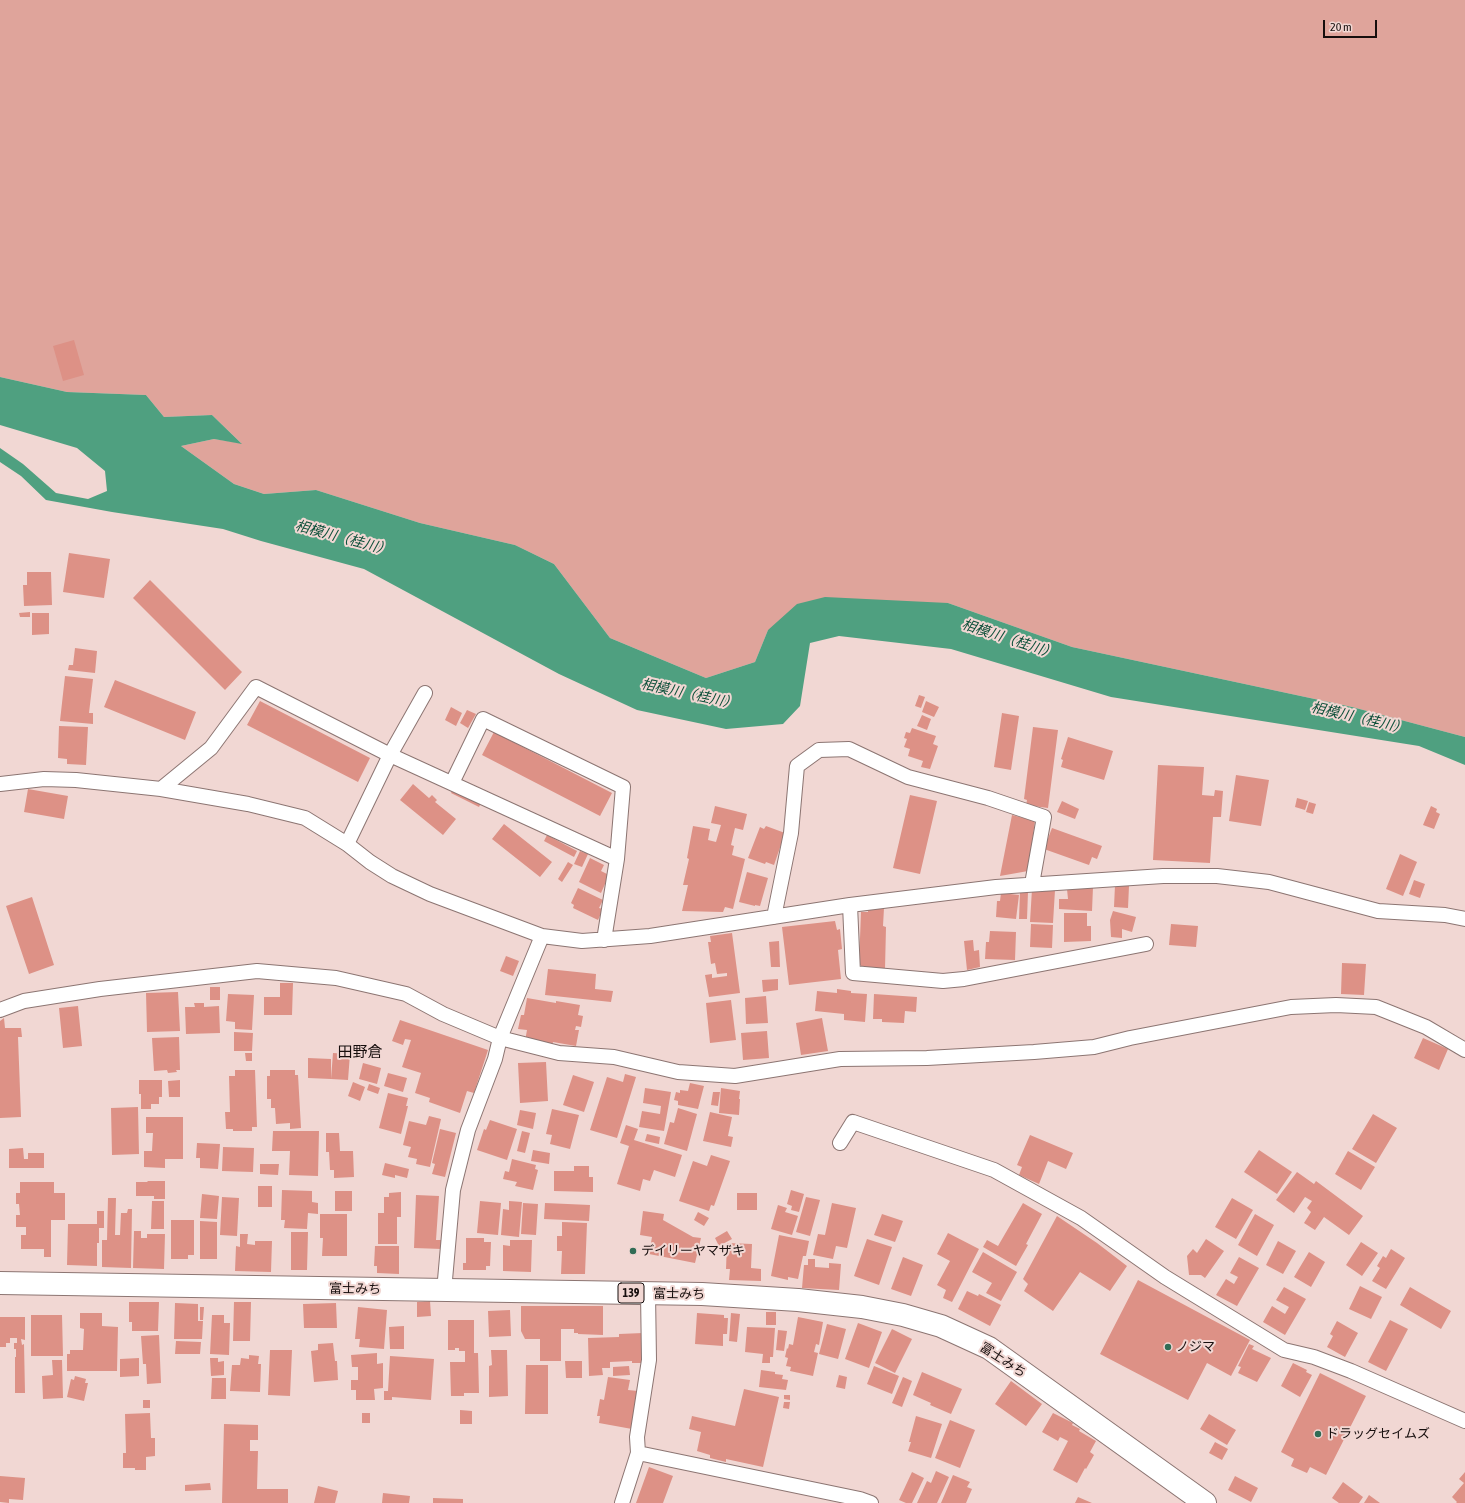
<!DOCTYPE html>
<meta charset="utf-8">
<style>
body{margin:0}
#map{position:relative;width:1465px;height:1503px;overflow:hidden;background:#f1d7d3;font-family:"Asap Condensed",sans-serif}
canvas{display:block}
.scale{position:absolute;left:1323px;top:20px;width:54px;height:18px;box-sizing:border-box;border:2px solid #160e0d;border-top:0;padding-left:5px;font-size:12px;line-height:14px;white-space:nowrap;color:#160e0d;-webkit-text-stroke:3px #f1d7d3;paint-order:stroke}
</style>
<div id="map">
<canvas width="1465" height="1503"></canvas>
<div class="scale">20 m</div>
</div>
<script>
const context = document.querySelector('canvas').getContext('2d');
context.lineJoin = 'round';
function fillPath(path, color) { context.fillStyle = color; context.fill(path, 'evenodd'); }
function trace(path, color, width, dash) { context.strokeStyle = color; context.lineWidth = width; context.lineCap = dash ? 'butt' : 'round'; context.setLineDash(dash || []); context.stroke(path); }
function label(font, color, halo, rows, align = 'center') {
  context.font = font + ' "Asap Condensed","Noto Sans JP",sans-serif'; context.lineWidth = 4; context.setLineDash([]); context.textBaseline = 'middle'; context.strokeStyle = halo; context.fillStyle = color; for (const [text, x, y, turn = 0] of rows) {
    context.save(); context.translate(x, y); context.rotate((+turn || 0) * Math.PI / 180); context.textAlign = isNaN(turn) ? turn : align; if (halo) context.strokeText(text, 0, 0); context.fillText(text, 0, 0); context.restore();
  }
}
fillPath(new Path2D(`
 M0,0h1465v737l-113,-30 -280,-60 -124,-44 -180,27 -13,32 -49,16 -96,-40 -56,-74 -39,-19 -95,-22 -104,-33 -52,4 -30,-10 -53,-38 33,-7 27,4 -29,-28 -48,2 -18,-22 -79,-3 -67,-15z`), '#dfa49b');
fillPath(new Path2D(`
 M0,377l67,15 79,3 18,22 48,-2 30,29 -28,-5 -33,7 53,38 30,10 52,-4 104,33 95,22 39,19 56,74 96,40 49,-16 13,-32 29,-26 28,-7 123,6 124,44 280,60 113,30v28l-46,-19 -308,-49 -160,-48 -112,-13 -29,7 -10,63 -17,18 -57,5 -89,-19 -78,-36 -195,-105 -103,-28 -38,-12 -111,-17 -66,-12 -25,-24 -21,-14v-14l23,16 33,29 32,6 19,-8 -2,-20 -28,-23 -77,-23z`), '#4fa080');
fillPath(new Path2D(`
 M74,340l10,35 -21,6 -10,-35z
 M69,553l41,6 -6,39 -41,-6z
 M27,572h24l1,33 -28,1 -1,-21h4z
 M150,580l92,92 -17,18 -92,-92z
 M30,612v5h-10l-1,-4z
 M32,613h17v21l-17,1z
 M75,648l22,3 -2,22 -27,-3 1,-5h4z
 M65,676l28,3 -4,34h4v11l-33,-3z
 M115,680l81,32 -11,28 -81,-33z
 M919,695l6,2 -4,11 -6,-2z
 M260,701l110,57 -12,24 -111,-57z
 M926,701l13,6 -5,10 -12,-5z
 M451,707l11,6 -6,13 -11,-6z
 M467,710l9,4 -8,14 -8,-5z
 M1002,713l17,3 -8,54 -17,-3z
 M922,715l9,4 -4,11 -10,-4z
 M59,726l29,1 -2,38 -19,-1v-5l-9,-1z
 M1033,727l25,3 -10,78 -22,-3 1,-5 -3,-1z
 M912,728l24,8 -3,8 5,2 -8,23 -9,-2 2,-6 -15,-5 2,-7 -6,-2 3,-8 -3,-1 2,-6 4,1z
 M494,732l118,61 -12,23 -118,-61z
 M1068,737l45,14 -9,29 -43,-13 2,-7 -2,-1z
 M1158,765l46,2 -2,28 12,1 1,-6 8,1 -2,26h-8l-3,46 -57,-3z
 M1236,775l33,5 -8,46 -32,-5z
 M413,784l16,14 3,-3 5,5 -2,2 21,17 -13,16 -43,-35z
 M454,787l28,14 -3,6 -28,-14z
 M28,789l40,7 -4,23 -40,-7z
 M910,795l27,6 -17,73 -27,-6z
 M1297,798l11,3 -3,9 -10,-3z
 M1062,801l17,8 -4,10 -18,-7z
 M1309,802l7,2 -3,10 -7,-2z
 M715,806l32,8 -4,16 -8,-2 -4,17 3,1 -2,9 13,4 -12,50 -8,-2 -2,5 -41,-1 6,-26h-5l6,-26 -2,-1 6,-32 17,3 -2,11 8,2 5,-17 -10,-2z
 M1431,806l6,3 -1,3 4,2 -6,15 -11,-4z
 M1012,815l23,6 -7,50 -28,5z
 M504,824l48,38 -12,15 -48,-38z
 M766,826l19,7 -11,32 -8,-3 -1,2 -17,-6 12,-31 4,2z
 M1052,828l50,18 -5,13 -5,-2 -3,8 -45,-16z
 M547,835l30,16 -3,6 -30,-16z
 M580,851l8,3 -6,13 -8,-3z
 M1400,854l17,8 -14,34 -17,-7z
 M590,858l14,7 -3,6 8,4 -8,18 -22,-11z
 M568,862l5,3 -11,17 -4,-3z
 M747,872l21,6 -8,28 -5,-1v1l-16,-4z
 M1414,880l11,4 -5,14 -11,-4z
 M1115,885l14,1 -1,22 -14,-1z
 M1072,887h21l-1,24 -33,-2v-10h9l-1,-10z
 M578,888l25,12 -4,8 4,1 -5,11 -25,-12 1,-3 -3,-2z
 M1032,889l23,1 -2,33 -23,-1z
 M1020,892h8l-1,27h-8z
 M1001,893l18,2 -3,24 -20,-2 1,-16h3z
 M32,897l22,68 -25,9 -23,-68z
 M868,907l16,1 -1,18 3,1 -1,42h-24v-4h-2l2,-53h7z
 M1113,911l23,6 -4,15 -10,-3v9l-11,-1 -1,-17z
 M1064,913h23v13h4v15l-27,1z
 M835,921l2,9 3,-1 2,20 -4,1 3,29 -52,6 -7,-58z
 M1031,924l22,1 -1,23 -22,-1z
 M1171,924l27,2 -2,21 -27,-2z
 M990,931l26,1 -1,28 -30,-1 1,-17h3z
 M732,933l8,60 -31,4 -4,-22 7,-1v4l15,-2v-3l-10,1 -2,-11 -4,1 -3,-22h3l-1,-6z
 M973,940l1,11 5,-1 1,17 -13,3 -3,-29z
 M779,941l1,26h-9l-2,-25z
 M506,956l13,5 -6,15 -13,-5z
 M1342,963l24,1 -2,31 -23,-1z
 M548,969l48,5 -1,15 18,2 -2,11 -66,-7z
 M778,979v11l-15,2 -1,-12z
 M280,983h13l-1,32h-28v-18h16z
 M210,987h10v13h-10z
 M837,989l14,2v2l16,1 -2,28 -21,-2v-6l-29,-3 2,-20 20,2z
 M178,992l2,39 -33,1 -1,-39z
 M228,994l26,1 -2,35 -17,-1v-7l-9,-1z
 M874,994l43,3 -1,15 -11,-1 -1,12 -22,-1v-3h-9z
 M766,996l2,27 -22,1 -1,-26z
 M527,998l29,5v-2l24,4 -2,10 5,1 -2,11 -5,-1 -1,4h4l-3,16 -23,-4 -1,4 -27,-5 2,-11 -9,-1 3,-14h3z
 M731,1000l5,40 -26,3 -4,-40z
 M194,1003h10v4l15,-1 1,27 -34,1 -1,-27h10z
 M78,1006l4,40 -19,2 -4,-40z
 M4,1018l1,10h16l1,9h-4l3,80 -21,1v-97z
 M822,1018l6,33 -27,4 -5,-32z
 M400,1020l88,30 -14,43 -7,-2 -7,22 -31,-11 1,-4 -15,-5 6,-20 -19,-6 9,-27 -6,-1 -2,6 -11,-4z
 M767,1031l2,27 -26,2 -2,-27z
 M234,1032l19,1 -1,18h-18z
 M179,1037l1,33h-4l1,2 -9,1 -1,-3 -13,1 -2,-33z
 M1423,1038l25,11 -9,21 -25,-12z
 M245,1053h7v8h-6z
 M333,1053l17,1 -2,26 -17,-1z
 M308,1058l23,1v20l-23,-1z
 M546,1062l2,39 -28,2 -2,-40z
 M363,1063l18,5 -4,16 -18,-5z
 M235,1070h20l2,57h-5v4h-19v-2h-7l-1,-17h5l-1,-36h6z
 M270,1070h25v5h3l3,53 -11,1v-6l-14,1 -1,-16h-4v-9h-4v-23h3z
 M388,1073l19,5 -4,14 -19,-6z
 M625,1074l11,3 -19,61 -27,-8 17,-53 16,5z
 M573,1075l21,7 -10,30 -21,-7z
 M139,1080h23v17h-3v7h-8v5h-10v-15h-2z
 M180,1080v17h-11l-1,-16z
 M353,1082l12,5 -5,14 -12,-5z
 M690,1083l14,3 -6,23 -20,-4v-4l-4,-1 2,-8 4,1v-3l8,1z
 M369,1084l11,4 -2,6 -11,-4z
 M645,1088l26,4 -7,39 -25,-4 3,-16 18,3 1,-8 -18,-3z
 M721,1088l19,3 -1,8h1l-1,16 -20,-2z
 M713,1092h7l-2,14 -7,-1z
 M388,1093l20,5 -2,8h2l-7,28 -22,-6z
 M138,1107l1,47 -27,1 -1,-47z
 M678,1108l19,6 -10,37 -23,-7 6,-22 4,1z
 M552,1109l27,6 -9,34 -20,-5 2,-9 -6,-1z
 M520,1110l16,3 -3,16 -16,-4z
 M710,1112l22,5 -4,19 5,1 -2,10 -28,-6z
 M1373,1114l24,14 -21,35 -24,-14z
 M429,1116l12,3 -11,48 -14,-3 1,-5 -9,-2 3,-10 -8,-2 6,-24 17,4z
 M146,1117h37v42h-18v9l-21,-1v-16h8l1,-18h-7z
 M490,1120l27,9 -10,31 -30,-10 7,-21 2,1z
 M626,1125l12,4 -4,11 48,15 -7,22 -21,-7 -4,11 -7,-2 -3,12 -23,-7 12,-38 -9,-3z
 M440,1129l16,4 -11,44 -13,-3 3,-10 -3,-1z
 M273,1131h46l-1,45 -29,-1 1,-24h-18z
 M522,1131l8,2 -5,20 -8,-2z
 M326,1133h13l1,18h13l1,26 -20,1v-8h-4l-1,-18h-3z
 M647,1134l13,3 -1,7 -14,-3z
 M1030,1135l43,18 -7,16 -18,-8 -9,23 -20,-9 3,-8 -5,-2z
 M197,1143l23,1 -2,25 -18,-1v-10h-4z
 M223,1147l31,1 -1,24 -31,-1z
 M23,1148l1,11h4v-6h16v15h-35v-19z
 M533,1150l17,3 -1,11 -18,-3z
 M1259,1150l33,22 -15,22 -33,-22z
 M1348,1151l27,16 -14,23 -26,-16z
 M711,1155l19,6 -16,45 -3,-1 -2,6 -30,-10 14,-40 14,5z
 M512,1159l24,6 -1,4 3,1 -5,20 -18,-4 2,-4 -14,-3 2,-8 4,1z
 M385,1163l24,6 -2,9 -12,-3v3l-13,-3z
 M260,1164h19l-1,11 -18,-1z
 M574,1166h15v11h4v15l-39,-1v-20h20z
 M1297,1172l17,12 2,-3 47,35 -14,19 -25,-18 -9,13 -11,-7 7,-11 -4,-4 5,-7 -7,-4 -11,16 -18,-13z
 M148,1181h17v18h-11v-3h-18v-14h11z
 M20,1182h34v11h11v27h-14v37h-7v-8h-23v-14h5v-8h-10v-12h4l-1,-11h-3v-11h4z
 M258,1186h14v21h-14z
 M282,1190l30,1v11l6,1v11l-10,-1 -1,16 -23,-1 1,-8h-4z
 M791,1190l13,4 -5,18 -8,-2 1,-4 -5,-2z
 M335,1191h17v20h-17z
 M401,1192v25h-4v27h-19v-31h6v-16h5v-4z
 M737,1193h20v17h-20z
 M202,1194l17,2 -2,23 -17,-1z
 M416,1195l23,1 -3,44h6v9l-28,-1z
 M222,1197l17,1 -2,38 -17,-1z
 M806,1197l14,3 -10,36 -14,-4z
 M108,1198h8l-1,37h5l1,-22h6l1,-4h4l-1,59 -29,-1v-27h5z
 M1232,1198l21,12 -17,29 -21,-12z
 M152,1201h12v28h-13z
 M480,1201l21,2 -3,32 -21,-2z
 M509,1201l13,1 -3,35 -18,-2 2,-26 6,1z
 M523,1203l15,1 -2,31 -15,-1z
 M545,1203l45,2 -1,16 -45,-2z
 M832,1203l24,5 -9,40 -11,-2 -3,13 -20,-4 5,-21 7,1z
 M1023,1203l19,11 -16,30 2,1 -12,21 -33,-19 4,-7 11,6z
 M778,1205l9,3 -2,4 13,4 -6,19 -21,-6z
 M97,1211h7v17h-5v15h-2v23l-30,-1 1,-41h29z
 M643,1211l21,3 -1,6 30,17 8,1 -6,25 -46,-9 3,-17 -12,-2z
 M698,1212l11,6 -5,8 -10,-6z
 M320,1214h27v42h-25l1,-18h-3z
 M882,1214l21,7 -8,21 -21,-7z
 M1255,1214l19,11 -17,31 -19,-11z
 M1057,1216l40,27 30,23 -17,25 -30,-19 -27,39 -29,-20 4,-7 -5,-5z
 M171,1220h23v35h-6v4h-17z
 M200,1221l17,1v37h-17z
 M562,1222l25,1 -2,51h-24l1,-23h-5v-15h5z
 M134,1231h7v7h6v-4h18l-1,35 -31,-1z
 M727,1231l5,8 -13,7 -4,-8z
 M291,1232h17l-1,38h-16z
 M948,1233l31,16 -27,53 -9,-4 3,-8 -9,-5 13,-24 -13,-7z
 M240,1234h8l-1,10 8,1v-4h17l-1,31 -36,-1 1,-25 4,1z
 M779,1235l30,6 -3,15h-3l-5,23 -10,-2v3l-17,-4z
 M466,1238h18v4h7l-1,24h-4v4h-23v-7h3z
 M867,1239l25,8 -13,38 -25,-9z
 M1206,1239l18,12 -19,27 -4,-3h-12l-2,-19 6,-7 4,4z
 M510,1240h22l-1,32 -28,-1v-26l7,1z
 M1278,1241l18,10 -13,23 -17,-9z
 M1361,1242l17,11 -16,23 -16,-11z
 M727,1243l25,1 -1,24 10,1v12l-32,-1 1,-11h-4z
 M375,1246h24v28l-22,-1v-7h-3z
 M1391,1249l14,9 -19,31 -14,-8 8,-13 -3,-2 6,-10 3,2z
 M983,1252l34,20 -16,29 -15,-8 6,-10 -20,-11z
 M1309,1252l16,10 -14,25 -17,-10z
 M903,1257l20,8 -12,31 -20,-7z
 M1239,1257l20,11 -22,38 -21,-11 10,-16 8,5 4,-7 -8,-4z
 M808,1259h7v8l14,1v-5l12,1 -2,26 -37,-2 2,-23h4z
 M1138,1280l112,60 -19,36 -24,-13 -19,37 -88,-46z
 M1360,1286l22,11 -11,22 -22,-10z
 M1284,1287l22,12 -21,36 -22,-13 9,-16 13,8 4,-7 -13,-7z
 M1410,1287l41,24 -10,18 -41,-24z
 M967,1291l11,5 1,-2 22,11 -11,21 -32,-17z
 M430,1301l1,15 -14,1v-15z
 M129,1302h30l-1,29h-26v-9h-3z
 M234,1302h17l-1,39h-17z
 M175,1303l23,1v17h5l-1,18h-28z
 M336,1303l1,25h-33l-1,-24z
 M521,1306h82v29l-25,-1v-1h-4v-4h-13v32h-21v-22h-15l-4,-8z
 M200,1307h4l-1,13h-3z
 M358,1307l29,3 -3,39 -25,-2 1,-8h-5z
 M510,1310l1,26 -22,1 -1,-26z
 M766,1312h10v13h-10z
 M80,1313h22v13l16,1 -1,44h-50v-17h3v-4h13l1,-21 -4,-1z
 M697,1313l27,2v3h4l-1,16h-4v12l-28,-2z
 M731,1313l9,1 -3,28 -8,-1z
 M31,1315h31l1,41h-32z
 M212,1315h12v8h6l-1,32 -19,-1z
 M0,1317h25v23l-4,-1 1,6 2,-1 1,49h-10v-36h1v-8h-2v-6h3v-5h-7v5h-4v4h-6z
 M798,1317l25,5 -4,23 -3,-1 -2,8 4,1 -5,23 -23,-5 1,-4 -5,-1 2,-8 -3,-1 2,-9 1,1 1,-5 4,1z
 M448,1320h26v33h4l1,40h-15v3h-13l-1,-34h15v-11h-6v-3h-4v2h-7z
 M1390,1320l18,9 -22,42 -18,-9z
 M1337,1321l21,12 -13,24 -18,-10 6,-11 -3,-2z
 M858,1323l24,9 -13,36 -24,-9z
 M827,1324l19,5 -8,30 -19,-5z
 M404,1326v23h-14l-1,-22z
 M747,1327l28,1 -2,29h-3v6h-8l1,-9 -18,-2z
 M892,1329l20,10 -17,34 -20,-10z
 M778,1330l9,1 -3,20 -8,-1z
 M643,1333l1,30h-12v-2l-22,1v6h-8l1,7 -14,1 -1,-38 31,-1v-3z
 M159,1335l2,48 -14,1 -1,-20h-3l-2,-28z
 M176,1341l25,1 -1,12h-25z
 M333,1343l2,18h2l1,19 -24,2 -3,-31 7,-1v-6z
 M1249,1344l5,2 -2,3 19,9 -14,24 -19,-9 3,-6 -3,-1z
 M270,1350h22l-2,46 -22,-1z
 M491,1350h16l1,46 -19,1v-31l3,-1z
 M377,1353v11l6,-1v25l-9,1 1,11h-19v-10h-5v-10h7v-13h-6l-1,-12z
 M249,1355l10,1 -1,8h3l-1,28 -30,-1 2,-26h8l1,-7 8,1z
 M390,1356l44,3 -3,41 -39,-3v3h-8v-9h4z
 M139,1358v18l-19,1v-18z
 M210,1358h8v4l6,-1v14l-13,1z
 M52,1360h10l1,38 -20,1 -1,-23 11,-1z
 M565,1361h17v17h-16z
 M1293,1363l14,7 -1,2 6,3 -12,22 -19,-11z
 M526,1365h22v49h-23z
 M629,1366l1,9 -17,1v-9z
 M874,1366l25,10 -7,18 -25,-10z
 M761,1370l14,2v2l8,1 -1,4 6,1 -2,10 -27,-3z
 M922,1372l40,17 -11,25 -21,-9 1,-2 -18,-8z
 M1320,1373l46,23 -40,79 -16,-8 -3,6 -16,-7 3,-7 -13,-7z
 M839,1375l8,2 -2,12 -9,-2z
 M75,1376l11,3 -1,4h3l-4,18 -17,-4 4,-18 3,1z
 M608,1377l22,3 -2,10 10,1 -6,38 -33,-6 1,-7h-3l3,-17 4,1z
 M903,1377l9,4 -10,26 -10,-4z
 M212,1378h14v21h-15z
 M1011,1381l31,23 -16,22 -31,-22z
 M744,1389l35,8 -16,70 -37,-8v3l-16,-4v-3l-13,-4 4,-19 -12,-3 3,-13 43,10z
 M784,1395h6v5l-6,-1z
 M143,1400h7v8h-7z
 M784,1402h6l-1,7 -6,-1z
 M460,1410l12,1v13h-12z
 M150,1413l1,25h4v18l-9,1v13h-11v-2h-12v-15h3l-1,-39z
 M362,1413h8v10h-8z
 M1053,1413l20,10 -1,2 8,4 -1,2 17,10 -6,11 4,3 -8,14 -1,-1 -8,15 -24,-13 15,-29 -8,-4 -2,4 -16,-9z
 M1209,1414l27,16 -9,15 -27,-16z
 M916,1416l26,8 -11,34 -23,-7 3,-9h-2z
 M950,1420l25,10 -15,38 -25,-10z
 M224,1424l34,1v15h-8v11h8l-1,38h31v14h-66z
 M1215,1442l13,7 -6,11 -13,-7z
 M649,1467l24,9 -10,27h-27z
 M936,1471l13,6 -12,26h-20l10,-22 4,2z
 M912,1472l12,6 -12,25h-6l-7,-3z
 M1465,1472v31h-9l1,-1 -5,-5 12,-14 -5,-4z
 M953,1475l17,7 -3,5 5,2 -6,14h-25z
 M0,1476l25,2 -2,22 -14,-1v4l-9,-1z
 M1235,1476l23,12 -7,14 -23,-12z
 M1343,1482l20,15 -4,6h-20l-7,-5z
 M210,1483l1,7 -26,1v-6z
 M318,1486l20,5 -3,12h-21z
 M383,1493l27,3 -1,7h-27z
 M1369,1495l11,8h-16z
 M1078,1497l14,6h-17z
 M433,1498l30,1v4h-30z`), '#dd9186');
const street = new Path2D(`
 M452,783l31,-64 140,68 -6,72
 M0,784l44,-5 32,1 85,9 87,15 57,14 42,26 23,18 22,14 38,18 112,42 40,5 68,-5 200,-31 146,-18 167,-11h54l52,6 109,29 67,4 20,4
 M161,789l50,-41 45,-61 134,68 227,104 -13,81
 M347,844l43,-89 35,-62
 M850,905l3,68 90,8 21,-2 182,-35
 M774,917l17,-84 6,-67 22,-16 30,-1 59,28 80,21 56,19 -12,67
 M0,1010l24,-9 76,-12 157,-18 79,7 70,16 37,20 57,24 59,15 55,4 64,15 57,4 105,-17 87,-1 107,-6 60,-5 36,-9 161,-31 45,-2 40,2 50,20 39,23
 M840,1143l13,-21 141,48 87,48 84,59 119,73 30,7 37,14 114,50
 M444,1291l9,-101 15,-60 27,-71 5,-21 42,-102
 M638,1453l222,46 11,4
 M622,1503l16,-50 -1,-16 12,-77 -1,-67`);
const highway = new Path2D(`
 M0,1283l702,11 96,6 64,7 41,8 38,11 48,22 216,155`);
trace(street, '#8c7572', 16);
trace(highway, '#8c7572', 24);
trace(street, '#fff', 14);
trace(highway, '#fff', 22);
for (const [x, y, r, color] of [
 [633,1251,4,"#316c55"],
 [1168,1347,4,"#316c55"],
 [1318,1434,4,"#316c55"]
]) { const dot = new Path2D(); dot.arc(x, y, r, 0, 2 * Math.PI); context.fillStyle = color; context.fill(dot); trace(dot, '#f1d7d3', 1.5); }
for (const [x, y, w] of [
 [631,1293,26]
]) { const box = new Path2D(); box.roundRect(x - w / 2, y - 10, w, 20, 3); context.fillStyle = '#f1d7d3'; context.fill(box); trace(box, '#160e0d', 1); }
label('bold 12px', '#160e0d', null, [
 ["139",631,1293]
]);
label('13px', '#160e0d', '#f1d7d3', [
 ["デイリーヤマザキ",641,1251],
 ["ノジマ",1176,1347],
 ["ドラッグセイムズ",1326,1434]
], 'left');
label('13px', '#160e0d', '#f1d7d3', [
 ["富士みち",355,1289,1],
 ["富士みち",679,1294,1],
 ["富士みち",1003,1360,33]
]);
label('italic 14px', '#0d503a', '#f1d7d3', [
 ["相模川（桂川）",343,538,15],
 ["相模川（桂川）",1009,639,18],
 ["相模川（桂川）",689,694,12],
 ["相模川（桂川）",1359,718,13]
]);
label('15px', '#160e0d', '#f1d7d3', [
 ["田野倉",360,1052]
]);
</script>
